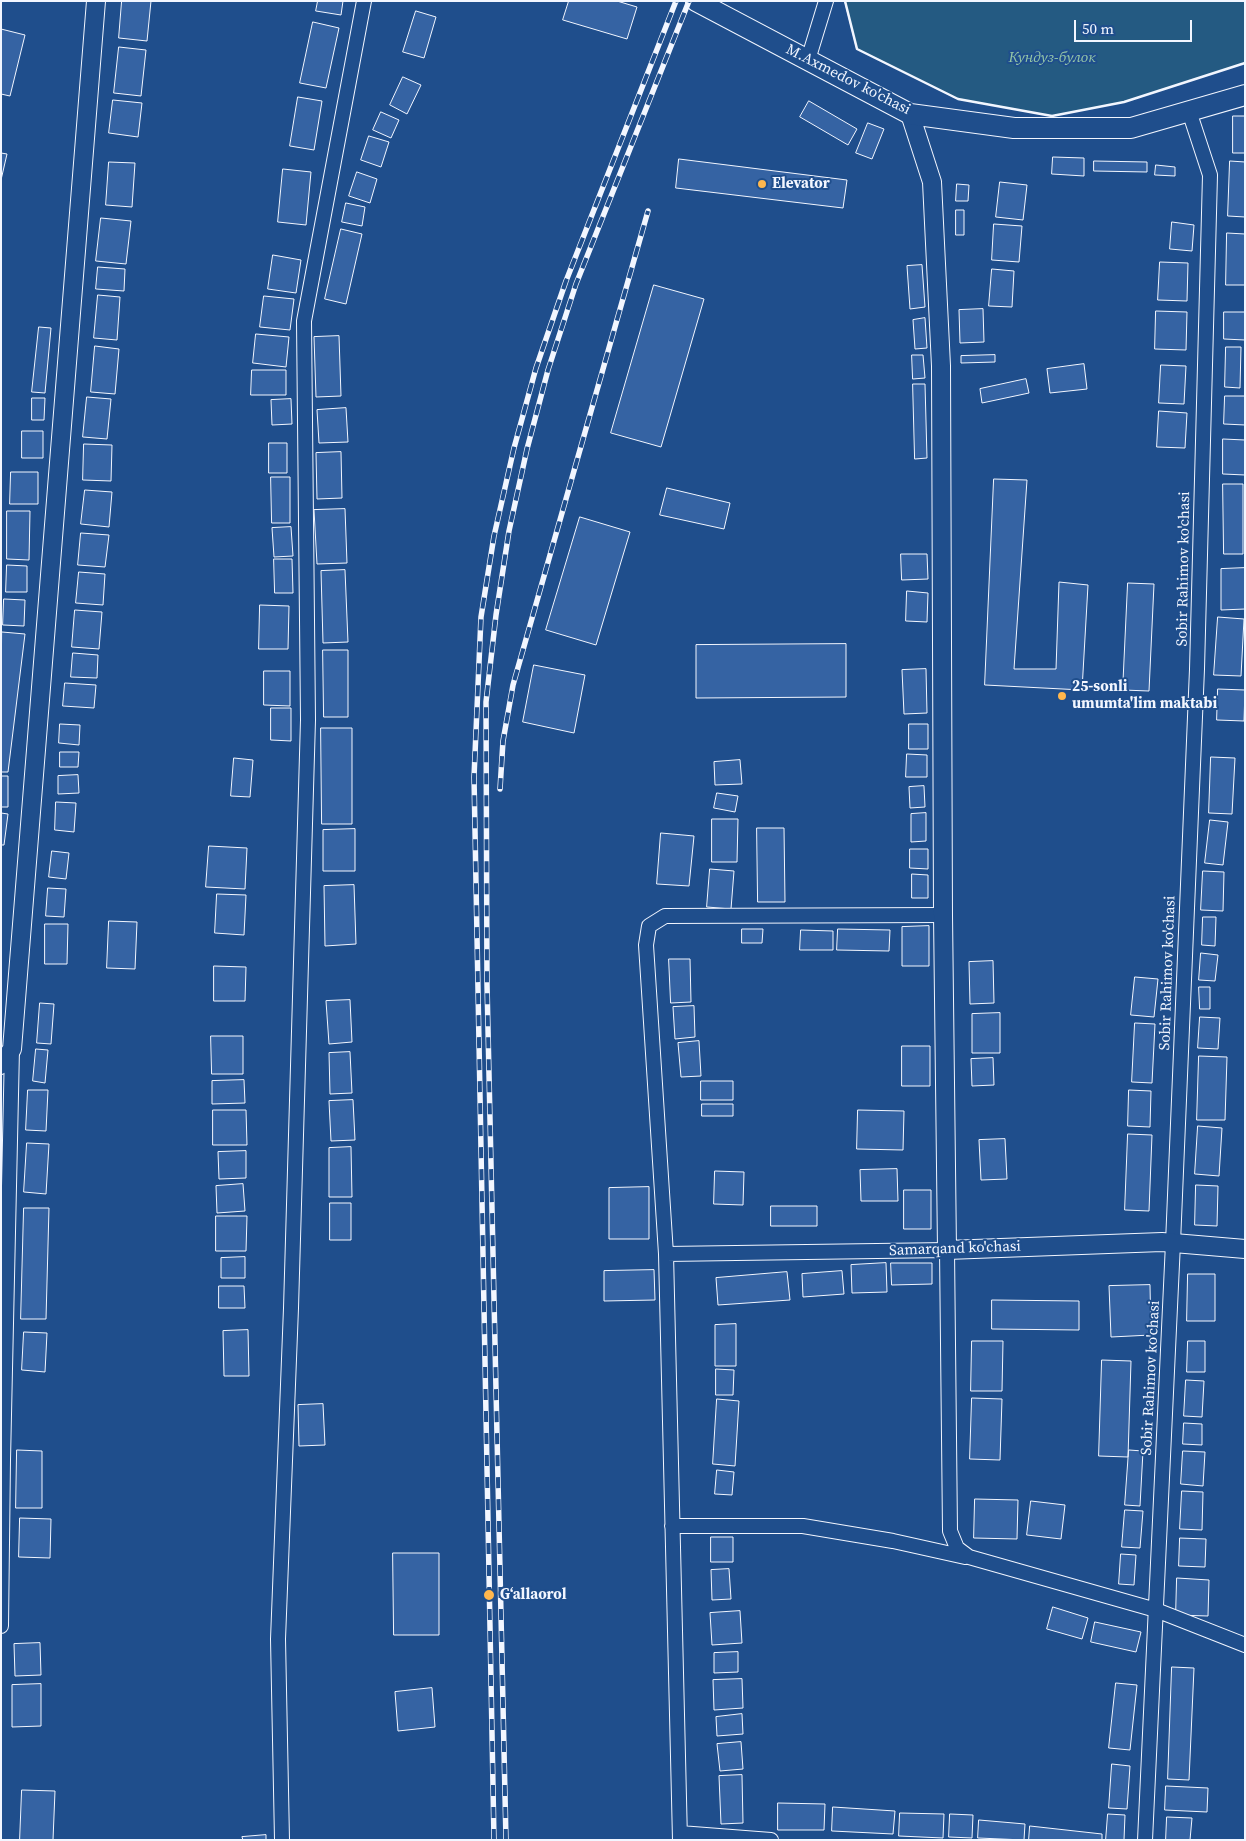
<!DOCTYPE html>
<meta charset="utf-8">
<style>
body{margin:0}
#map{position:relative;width:1246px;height:1841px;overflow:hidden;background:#1f4e8c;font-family:"Source Serif 4",serif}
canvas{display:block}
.frame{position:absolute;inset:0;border:2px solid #f2f6ff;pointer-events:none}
.scale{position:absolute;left:1074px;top:20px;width:118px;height:22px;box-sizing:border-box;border:2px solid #f2f6ff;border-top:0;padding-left:6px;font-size:15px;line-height:18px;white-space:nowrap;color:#f2f6ff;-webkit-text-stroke:4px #1f4e8c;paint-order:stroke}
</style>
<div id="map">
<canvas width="1246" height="1841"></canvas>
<div class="frame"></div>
<div class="scale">50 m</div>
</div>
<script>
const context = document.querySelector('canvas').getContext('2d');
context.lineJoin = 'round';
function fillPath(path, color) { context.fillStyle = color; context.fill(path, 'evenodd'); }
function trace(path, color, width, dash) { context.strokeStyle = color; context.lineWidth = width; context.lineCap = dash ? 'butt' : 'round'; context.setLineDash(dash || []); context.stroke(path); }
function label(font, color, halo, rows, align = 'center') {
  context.font = font + ' "Source Serif 4",serif'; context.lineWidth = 4; context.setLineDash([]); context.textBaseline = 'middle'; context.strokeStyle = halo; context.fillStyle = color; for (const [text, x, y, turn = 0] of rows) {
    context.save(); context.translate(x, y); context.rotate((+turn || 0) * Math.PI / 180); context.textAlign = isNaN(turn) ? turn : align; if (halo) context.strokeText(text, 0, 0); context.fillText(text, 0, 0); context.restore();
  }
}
const green = new Path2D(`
 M845,1h400v62l-121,39 -72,14 -94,-17 -101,-50z`);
fillPath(green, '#245a82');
trace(green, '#a8bbd7', 1);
const building = new Path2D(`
 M122,1h29l-4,40 -28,-3z
 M318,1h25l-2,14 -25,-4z
 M569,1h48l20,6 -10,32 -64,-19z
 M416,11l20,6 -12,41 -21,-6z
 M313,22l26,6 -13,60 -26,-5z
 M1,29l24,6 -15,61 -9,-2z
 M119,47l27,3 -5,46 -27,-3z
 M403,77l18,8 -14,29 -17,-9z
 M298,97l24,4 -8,49 -24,-4z
 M113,100l29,3 -4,34 -29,-4z
 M809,101l48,28 -9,16 -48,-28z
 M381,112l18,8 -8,18 -18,-8z
 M1233,116h12v37h-12z
 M868,123l16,6 -12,30 -16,-6z
 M369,136l20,6 -8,25 -20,-7z
 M1,153l6,1 -6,26z
 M1053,157l31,1v18l-32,-2z
 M679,159l168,21 -4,28 -167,-20z
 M1094,161l53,1v10l-53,-1z
 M1230,161l15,1v55l-17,-1z
 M109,162l26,1 -3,44 -26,-2z
 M1156,165l19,2v9l-20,-1z
 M283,169l28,3 -5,53 -28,-3z
 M357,172l20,7 -7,24 -21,-7z
 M1000,182l27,3 -4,35 -27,-3z
 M957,184l12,1 -1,16h-12z
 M346,203l19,4 -3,19 -20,-4z
 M956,210h8v25h-8z
 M101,218l30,3 -5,43 -30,-3z
 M1172,222l22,3 -2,26 -22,-2z
 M994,224l28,2 -3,36 -27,-2z
 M341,229l21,5 -16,70 -21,-5z
 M1227,233l18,1v51h-19z
 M273,255l28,5 -5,33 -28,-4z
 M1160,262l28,1 -1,38 -29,-1z
 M922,265l3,42 -15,2 -3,-43z
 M98,267l27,2 -1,22 -28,-2z
 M992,269l22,2 -2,36 -23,-1z
 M654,285l50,14 -43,148 -50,-14z
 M98,295l22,2 -3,43 -23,-2z
 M264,296l30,3 -4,31 -30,-3z
 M983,309l1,33 -24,1 -1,-33z
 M1156,311l31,1 -1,38 -31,-1z
 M1224,312h21v28l-21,-1z
 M925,318l2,30 -12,1 -2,-29z
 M39,327l12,1 -6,65 -13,-1z
 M256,334l33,3 -3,30 -33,-4z
 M339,336l2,60 -25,1 -2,-60z
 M95,346l24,3 -4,45 -24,-2z
 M1226,347h15l-1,41 -15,-1z
 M912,355h11l2,23 -12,1z
 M995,355v7l-34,1v-7z
 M1084,364l3,25 -37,4 -3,-24z
 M1161,365l25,1 -2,38 -25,-1z
 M252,370h34v25h-35z
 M1026,379l3,14 -47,10 -2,-14z
 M913,384h12l2,74 -12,1z
 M1225,396h20v29l-21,-1z
 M87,397l24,2 -4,40 -24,-2z
 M32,398h13l-1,22h-12z
 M291,399l1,25 -20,1 -1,-25z
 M346,408l2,34 -29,1 -2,-33z
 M1159,411l28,2 -2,35 -28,-1z
 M22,431h21v27h-21z
 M1223,439l22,1v35l-22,-1z
 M269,443h18v30h-18z
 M84,444l28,1 -1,36 -28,-1z
 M341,452l1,46 -25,1 -1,-46z
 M11,472h27v32h-28z
 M271,477h19v46h-18z
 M994,479l33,1 -13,189h42l3,-87 29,3 -6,105 -97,-5z
 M1223,484h20v70h-19z
 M667,488l63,15 -6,26 -64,-14z
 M85,490l27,2 -3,35 -28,-3z
 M345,509l2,54 -30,1 -3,-54z
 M7,511h23l-1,49 -22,-1z
 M580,517l50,15 -34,113 -50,-15z
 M291,527l2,29 -19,1 -2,-29z
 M81,533l28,2 -4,32 -27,-2z
 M901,554h26l1,25 -26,1z
 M274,559h18l1,34h-18z
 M7,565l20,1v26h-21z
 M1245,568v41l-24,1v-41z
 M345,570l3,72 -25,1 -2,-72z
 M79,572l26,2 -2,31 -27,-2z
 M1128,583l26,1 -5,107 -26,-1z
 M907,591l21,2 -1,29 -21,-1z
 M4,599l21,1 -1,26 -21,-1z
 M260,605l29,1 -1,43h-29z
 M75,610l27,2 -3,37 -27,-2z
 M1218,617l26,2 -3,57 -27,-1z
 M2,632l23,2 -17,138h-7z
 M846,644v53l-150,1v-53z
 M323,650h25v67h-24z
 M73,653l25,2 -1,23 -26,-1z
 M534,665l51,10 -11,58 -51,-11z
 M926,669l1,44 -23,1 -2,-44z
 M264,671h26v35l-26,-1z
 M65,683l31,2 -2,23 -31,-2z
 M1218,689l27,1 -1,31 -27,-1z
 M271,708h20v33l-20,-1z
 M60,724l20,1 -1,20 -20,-2z
 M909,724h19v25h-19z
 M321,728h31v96h-30z
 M60,752h19l-1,15h-18z
 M907,754l20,1v22h-21z
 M1211,757l24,1 -3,56 -23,-1z
 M234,758l19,2 -3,37 -19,-1z
 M740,760l2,24 -27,1 -1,-23z
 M78,775l1,18 -21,1v-18z
 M1,776h7v31h-7z
 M924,786l1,21 -15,1 -1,-21z
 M717,793l21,3 -3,16 -21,-4z
 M56,802l20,1 -2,29 -19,-2z
 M1,813l7,1 -4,31h-3z
 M926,813v28l-15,1v-28z
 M712,819h26l-1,43h-25z
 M1210,820l18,2 -5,43 -18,-2z
 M757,828h27l1,74h-27z
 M355,829v42h-32v-41z
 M661,833l33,3 -5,50 -32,-2z
 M209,846l38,2 -2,41 -39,-2z
 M910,849h18v20l-18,-1z
 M52,851l17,2 -3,26 -17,-2z
 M710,869l24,2 -3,38 -24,-2z
 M1203,871l21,1 -1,39 -22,-1z
 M912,874l16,1v23h-16z
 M354,885l2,59 -31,2 -1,-60z
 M48,888l18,1 -2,28 -18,-1z
 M217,894l29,1 -2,40 -29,-2z
 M1203,917h13l-1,29 -13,-1z
 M109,921l28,1 -2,47 -28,-1z
 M45,924h23l-1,40h-22z
 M929,926v40h-27v-39z
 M742,929h21l-1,14h-20z
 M838,929l52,1 -1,21 -52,-1z
 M801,930l32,1v19h-33z
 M1201,953l17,2 -3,26 -16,-1z
 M669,959h21l1,43 -20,1z
 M993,961l1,42 -24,1 -1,-42z
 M214,966l32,1 -1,34h-31z
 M1135,977l23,2 -4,38 -23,-2z
 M1199,987h11v22h-10z
 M350,1000l2,42 -23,2 -3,-43z
 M40,1003l14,1 -3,40 -14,-1z
 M694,1006l1,31 -20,2 -2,-32z
 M1000,1013v40h-28v-39z
 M1200,1017l20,1 -2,31 -20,-1z
 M1135,1023l20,1 -3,59 -20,-1z
 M211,1036h32v38h-31z
 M699,1041l2,35 -20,1 -3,-34z
 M902,1046h28v40h-28z
 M36,1049l12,1 -3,33 -12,-2z
 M350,1052l2,41 -22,1 -1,-41z
 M1199,1056l28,1 -2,63h-28z
 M993,1058l1,27 -22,1 -1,-27z
 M244,1080l1,23 -33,1v-23z
 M701,1081h32v19h-32z
 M28,1090h20l-2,41 -20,-1z
 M1129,1090l22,1 -1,36 -22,-1z
 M353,1100l2,40 -24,1 -2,-40z
 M702,1104h31v12h-31z
 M213,1110h33l1,35h-34z
 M858,1110l46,1 -1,39 -46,-1z
 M1198,1126l24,2 -3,48 -24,-2z
 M1128,1134l24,1 -3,76 -24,-1z
 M1005,1139l2,40 -26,1 -2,-40z
 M27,1143l22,1 -3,50 -22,-2z
 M351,1147l1,50h-23v-49z
 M246,1151v27l-27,1 -1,-27z
 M897,1169l1,32h-37l-1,-31z
 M715,1171l29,1 -1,33 -29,-1z
 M243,1184l2,27 -28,2 -1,-27z
 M1196,1185l22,1 -1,40 -22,-1z
 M649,1187v52h-40v-51z
 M904,1190h27v39h-27z
 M330,1203h21v37h-21z
 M771,1206h46v20h-46z
 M24,1208h25l-3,111h-25z
 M216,1216h31l-1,35h-30z
 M245,1257v21h-24v-20z
 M886,1263l1,29 -35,1 -1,-28z
 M891,1263h41v21l-40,1z
 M654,1270l1,30 -51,1v-30z
 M842,1271l2,23 -41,3 -1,-23z
 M787,1272l3,28 -72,5 -2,-27z
 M1188,1274h27v47h-28z
 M1150,1285l1,50 -40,2 -2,-51z
 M219,1286h25l1,22h-26z
 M992,1300l87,1v29l-87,-1z
 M736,1324v42h-21v-41z
 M248,1330l1,46h-25l-1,-45z
 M24,1332l23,1 -2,39 -23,-2z
 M972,1341h31l-1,50h-31z
 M1188,1341h17v31h-18z
 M1102,1360l29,1 -3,96 -29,-1z
 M716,1369l18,1 -1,25h-17z
 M1186,1380l18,1 -2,36 -18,-1z
 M972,1398l30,1 -2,61 -30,-1z
 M717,1399l22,2 -4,65 -22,-2z
 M323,1404l2,41 -26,1 -1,-41z
 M1184,1423l18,1v21l-19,-1z
 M17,1450l25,1v57h-26z
 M1129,1450l14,1 -3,55 -15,-1z
 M1183,1451l22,1 -2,34 -22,-2z
 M717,1470l17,2 -2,23 -17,-1z
 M1182,1491l21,1 -1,38 -22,-1z
 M975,1499l43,1 -1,39 -43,-1z
 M1031,1501l34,4 -4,34 -34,-4z
 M1125,1510l18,1 -3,37 -18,-1z
 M20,1518l31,1 -1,39 -31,-1z
 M711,1537h22v25h-22z
 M1180,1538l26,1 -1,28 -26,-1z
 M393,1553h46v82h-45z
 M1121,1554l15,1 -2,30 -15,-1z
 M729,1569l2,30 -19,1 -1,-30z
 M1177,1578l32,2 -1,36 -32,-1z
 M1053,1607l35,11 -6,21 -35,-10z
 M740,1611l2,32 -30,2 -2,-32z
 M1095,1622l46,10 -5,20 -45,-10z
 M40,1643l1,32 -26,1 -1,-32z
 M738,1652v20l-24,1v-20z
 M1172,1667l22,1 -5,112 -21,-1z
 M742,1679l1,29 -29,2 -1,-30z
 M1116,1683l21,2 -7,65 -21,-2z
 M41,1684v42l-29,1v-42z
 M432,1688l3,39 -37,4 -3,-39z
 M742,1714l1,20 -26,2 -1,-19z
 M741,1742l2,27 -23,2 -3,-27z
 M1112,1764l18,2 -3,43 -18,-1z
 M742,1775l1,48 -22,1 -2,-48z
 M1166,1786l42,2 -1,24 -42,-2z
 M22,1790l33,1 -2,49h-33z
 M778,1803l47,1 -1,26h-46z
 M833,1807l62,4 -2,23 -61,-3z
 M900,1813l44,1 -1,24 -44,-2z
 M950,1814l23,1 -1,23 -23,-1z
 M1108,1814l17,1 -1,25h-18z
 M1167,1817l25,1 -2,22h-24z
 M979,1820l46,4 -1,16 -46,-2z
 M1030,1826l72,8v6h-73z
 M266,1835v5h-23l-1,-3z`);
fillPath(building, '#3563a3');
trace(building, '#f2f6ff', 1);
const minor = new Path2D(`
 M808,60l18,-59
 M666,1254l281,-4 3,281 7,17 12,9 187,53 89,35
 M672,1526h131l90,15 72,16
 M1,1626l2,-166 9,-411
 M680,1833l91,7
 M282,1840l-4,-201 13,-331 17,-588 -4,-399 60,-320
 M680,1840l-14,-586 -20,-309 3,-19 16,-10 278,-1
 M1145,1840l28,-597 24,-574 13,-494 -21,-64`);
const tertiary = new Path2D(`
 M910,114l22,68 9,184 2,549 4,335 215,-8 83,7
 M1,1065l11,-16 84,-1048`);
const secondary = new Path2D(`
 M696,1l214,113 104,14h117l114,-33`);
trace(minor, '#f2f6ff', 16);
trace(tertiary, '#f2f6ff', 20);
trace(secondary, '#f2f6ff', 22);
trace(minor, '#1f4e8c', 14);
trace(tertiary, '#1f4e8c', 18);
trace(secondary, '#1f4e8c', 20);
const rail = new Path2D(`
 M500,789l3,-48 10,-56 135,-474
 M494,1840l-20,-1063 7,-160 13,-81 20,-88 22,-80 30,-87 110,-280
 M506,1840l-19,-856 -1,-282 10,-87 13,-84 18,-82 21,-79 28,-86 113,-283`);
trace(rail, '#f2f6ff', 5.5);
trace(rail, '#1f4e8c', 4, [11]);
trace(new Path2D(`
 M845,1l12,48 101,50 94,17 72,-14 121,-39`), '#f2f6ff', 2.5);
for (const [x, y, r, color] of [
 [762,184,5,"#ffb74d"],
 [1062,696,5,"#ffb74d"],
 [489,1595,6,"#ffb74d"]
]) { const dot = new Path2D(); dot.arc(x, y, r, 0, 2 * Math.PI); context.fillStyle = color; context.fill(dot); trace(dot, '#1f4e8c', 2); }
label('italic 15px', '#97c8a6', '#1f4e8c', [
 ["Кундуз-булок",1052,58]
]);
label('15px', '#f2f6ff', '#1f4e8c', [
 ["M.Axmedov ko'chasi",848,80,27],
 ["Sobir Rahimov ko'chasi",1184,569,-89],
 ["Sobir Rahimov ko'chasi",1168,973,-88],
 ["Samarqand ko'chasi",955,1249,-2],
 ["Sobir Rahimov ko'chasi",1151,1378,-87]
]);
label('bold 15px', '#f2f6ff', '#1f4e8c', [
 ["Elevator",772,184],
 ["25-sonli",1072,687],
 ["umumta'lim maktabi",1072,704],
 ["Gʻallaorol",500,1595]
], 'left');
</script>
